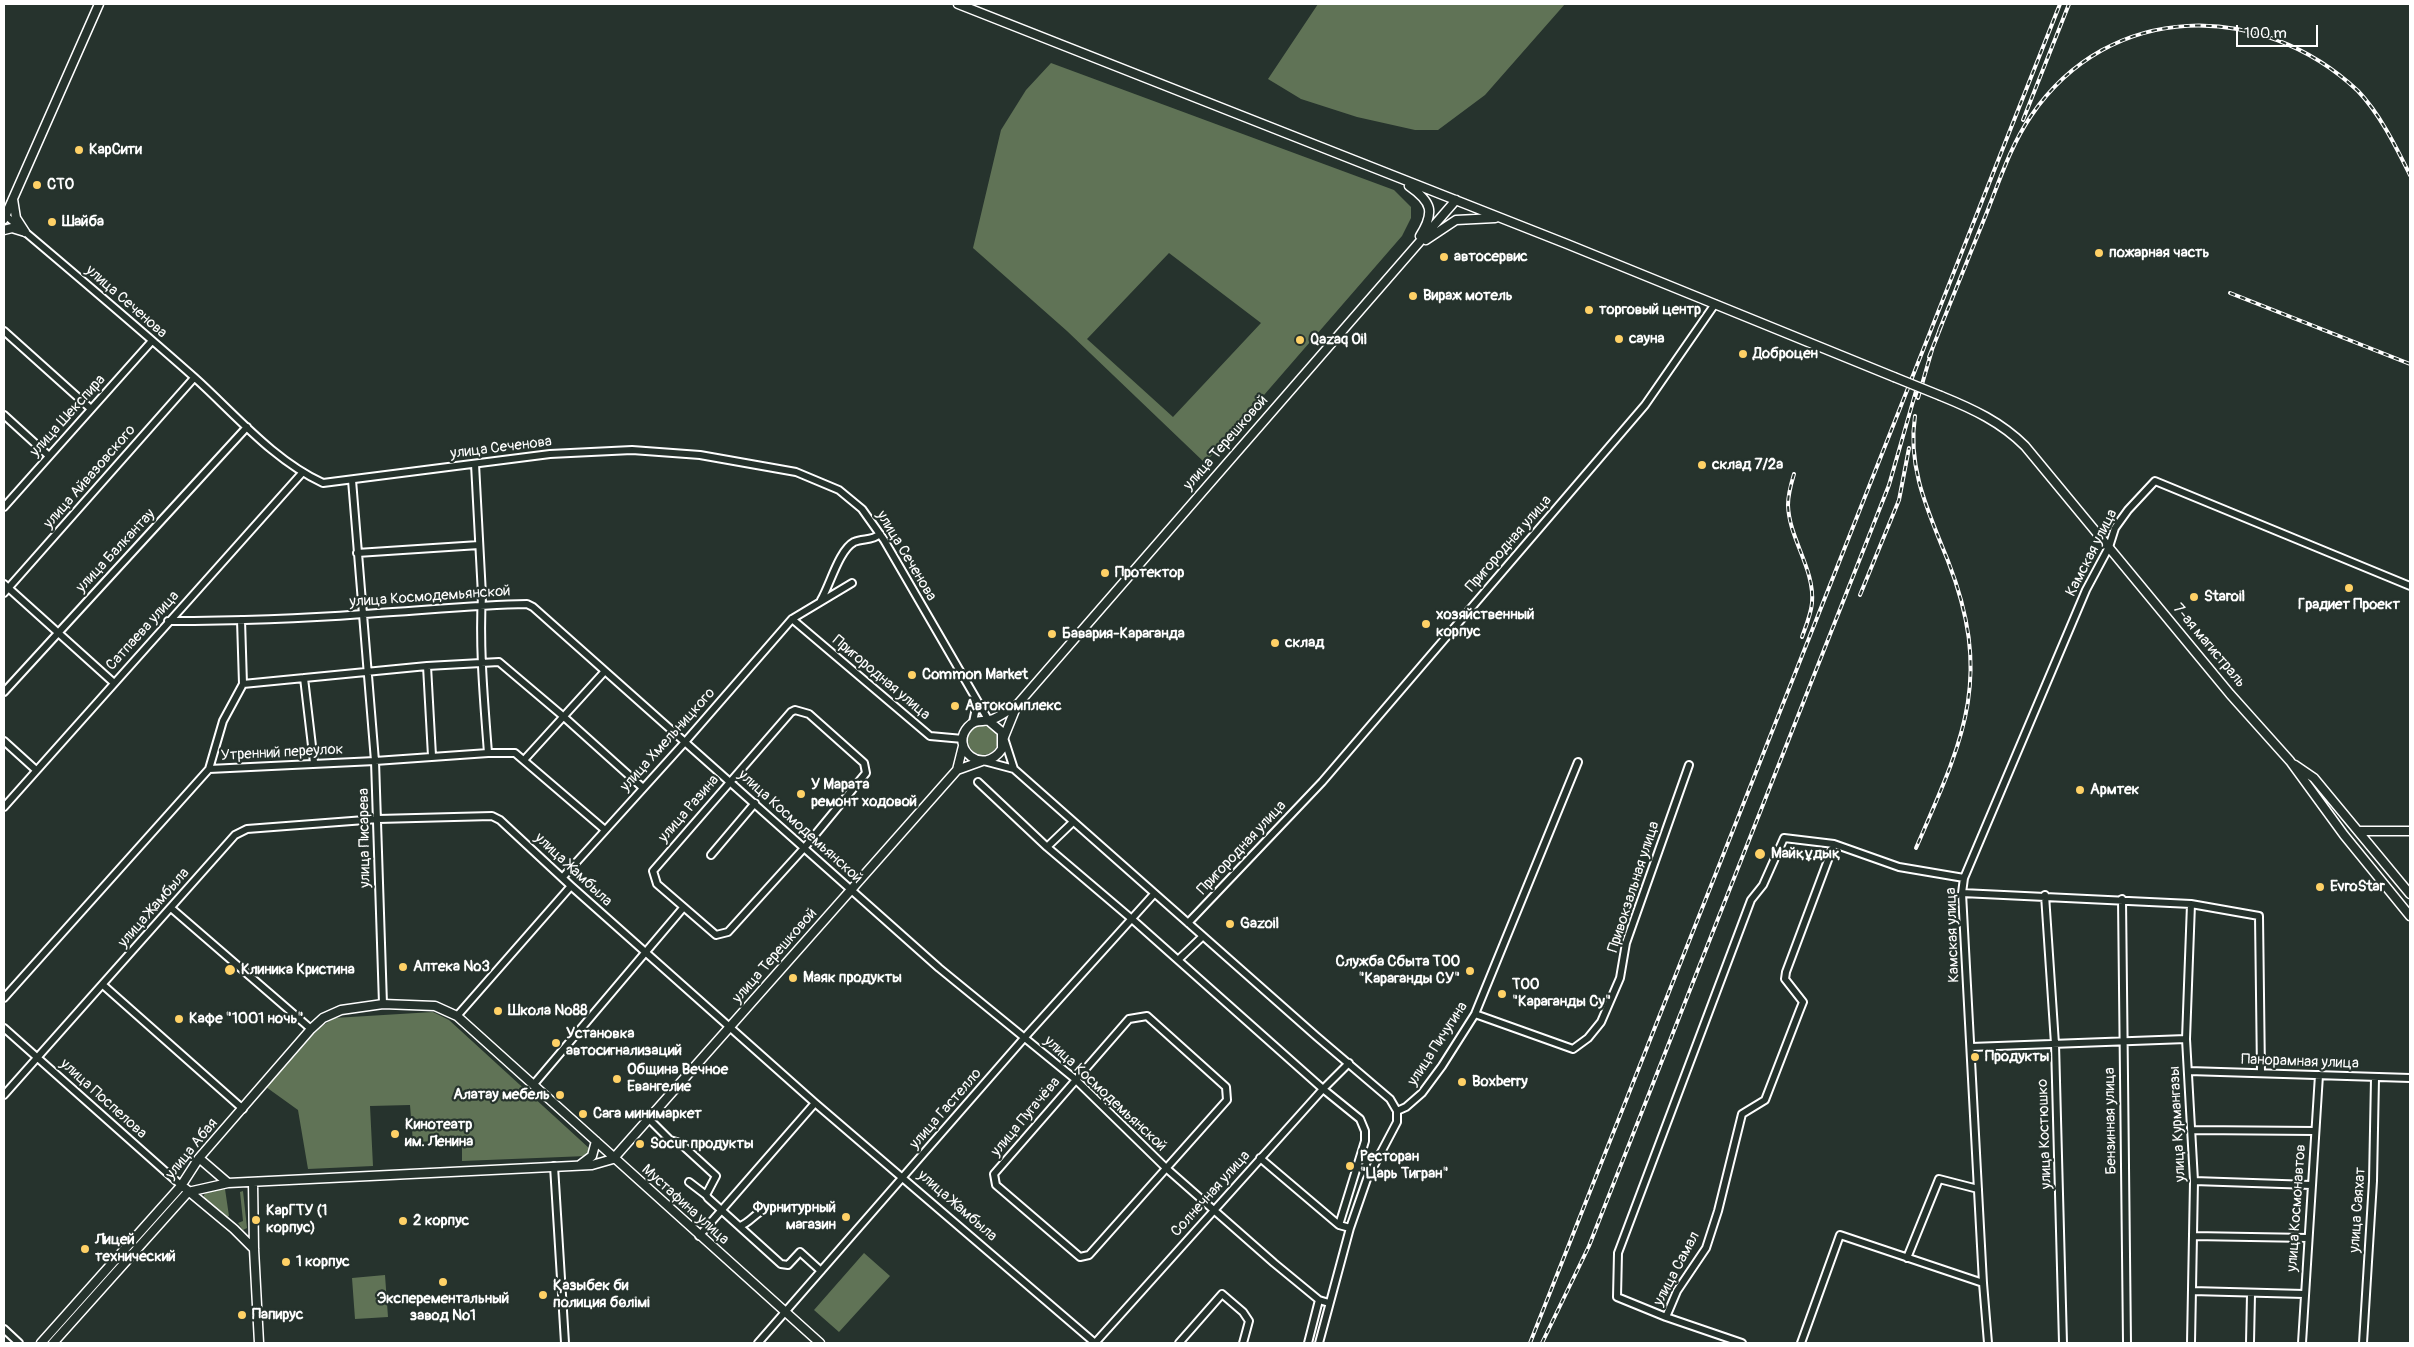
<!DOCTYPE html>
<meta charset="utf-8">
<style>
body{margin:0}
#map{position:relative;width:2414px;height:1347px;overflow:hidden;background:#26332d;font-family:Pangolin,sans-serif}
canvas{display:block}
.frame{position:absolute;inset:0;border:5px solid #fff;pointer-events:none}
.scale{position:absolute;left:2236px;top:25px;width:82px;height:22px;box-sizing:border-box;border:2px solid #fff;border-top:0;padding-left:6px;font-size:15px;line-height:18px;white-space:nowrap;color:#fff;-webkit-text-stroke:4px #26332d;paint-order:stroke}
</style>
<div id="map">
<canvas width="2414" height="1347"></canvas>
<div class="frame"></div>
<div class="scale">100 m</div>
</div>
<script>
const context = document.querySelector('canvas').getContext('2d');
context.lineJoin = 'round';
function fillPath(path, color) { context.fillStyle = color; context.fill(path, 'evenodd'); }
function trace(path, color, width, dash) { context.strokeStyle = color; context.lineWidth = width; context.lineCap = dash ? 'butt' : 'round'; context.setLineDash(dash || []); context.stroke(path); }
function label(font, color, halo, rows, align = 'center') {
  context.font = font + ' Pangolin,sans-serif'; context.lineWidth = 4.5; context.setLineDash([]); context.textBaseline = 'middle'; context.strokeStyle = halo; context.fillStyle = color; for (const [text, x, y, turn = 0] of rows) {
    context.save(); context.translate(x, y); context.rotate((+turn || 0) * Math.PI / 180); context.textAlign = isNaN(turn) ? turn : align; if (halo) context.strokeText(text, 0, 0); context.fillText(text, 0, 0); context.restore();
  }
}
fillPath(new Path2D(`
 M1318,4h247l-80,91 -47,35h-23l-58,-13 -56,-18 -33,-20z
 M1051,63l343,127 17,17v11l-9,18 -197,227 -138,-132 -94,-83 28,-118 25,-40zM1169,253l92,70 -88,94 -86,-78z
 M968 740a15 15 0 1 1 30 0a15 15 0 1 1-30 0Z
 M433,1012l16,8 141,129 -3,7 -125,5v-21l-49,2 -3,-37 -40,1 3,60 -65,3 -10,-59 -32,-23 53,-59 15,-10z
 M225,1189l4,27 -2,1 -23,-19v-3l3,-4z
 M243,1191l4,37 -4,2 -5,-7 5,-2 -3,-29z
 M864,1253l26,23 -51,56 -25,-22z
 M385,1275l3,42 -33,2 -3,-41z`), '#607356');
const minor = new Path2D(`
 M5,215c64,54 128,108 190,163 40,36 78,82 128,105l227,-29 82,-4 68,5 96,17 43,18 23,19 22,31 105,181
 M4,331l87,78
 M4,415l45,41
 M475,464l7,131c-3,52 2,105 6,158
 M352,480l23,281 8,243
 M4,507l147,-165
 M357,553l122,-8
 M4,584l110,99
 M4,593l190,-215
 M821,600c9,-15 18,-50 33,-58 9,-4 18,-1 26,-8
 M792,619l138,117 33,3
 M168,621c65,0 130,-2 195,-7 55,-3 109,-9 164,-10l6,3 406,361 136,111 91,89 108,95 45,37 10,3
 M427,666l5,90
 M304,678l10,85
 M243,684l184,-18 72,-4 65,55 79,71
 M4,692l243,-265
 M795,710l14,4 55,49 2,10 -61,74 -77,85 -12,3 -59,-51 -4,-13 138,-159z
 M973,722l4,-19
 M1004,738l10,31
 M4,741l32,29
 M524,760l81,-89
 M984,761l30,8 302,267 74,63 7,12v11l-30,57 -17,49 -31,115
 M209,769l14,-48 20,-37 -2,-64
 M978,782l69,65 86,73 190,169 37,30 5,12v10l-26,84
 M4,807l298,-334
 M1047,847l26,-25
 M711,855l44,-52
 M563,877l122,-135 107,-123 60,-36
 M1962,893l229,11 68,12 2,157
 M2045,895l10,149 8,299
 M2122,899l5,444
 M2191,904l-5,135 8,142 -3,162
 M171,908l140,121
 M1188,923l134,-141 323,-377 70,-101
 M1178,960l25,-24
 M103,985l140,124
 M4,998l205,-229 166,-8 113,-8h27l90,77
 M1475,1014l98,35 15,-11 13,-16 19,-44 6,-35 63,-178
 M457,1016l114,-130
 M1147,1016l79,71 1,13 -138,155 -9,2 -84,-72 -2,-11 135,-155z
 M4,1028l180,160
 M1971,1047l215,-8
 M2189,1071l221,7
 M534,1084l149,-176
 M4,1095l231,-260 12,-6 131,-10 114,-3 8,4 71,66 244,217 280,240
 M1397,1111l9,-4 16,-14 20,-27 33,-52 103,-252
 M649,1119l21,21 10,3 36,33 -10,19 2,3 73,66 7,1 12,-13 21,19
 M2193,1130l122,1
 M1260,1158l79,67 11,3
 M554,1166l11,177
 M2194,1181l117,4
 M689,1182l17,13
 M740,1226c12,-4 16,-16 30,-18
 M699,1236l116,-133
 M2193,1236l115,2
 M1907,1258l32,-79 39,10
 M2192,1291l112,3
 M1666,1317l11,-26 29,-43 12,-37 24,-97 23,-14 34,-88 4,-10 -18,-23 1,-7 48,-128 65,23 65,11
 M4,1329l15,14
 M758,1343l267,-306 129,-143
 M1095,1343l228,-254 26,-26
 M1179,1343l43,-49 21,18 6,9 -6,22
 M1308,1343l11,-43
 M1742,1343l-76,-26 -49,-20 1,-44 133,-353 12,-15 21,-47 50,6
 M1801,1343l39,-108 143,48
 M1988,1343l-5,-60 -21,-390 2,-15 122,-288 23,-43 6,-19 13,-18 27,-29 255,105
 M2250,1343l1,-49
 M2302,1343l17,-268
 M2363,1343l10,-162 2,-103`);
const major = new Path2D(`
 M958,4l609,240 327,133
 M1409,186c23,16 26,26 11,50
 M13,199l3,19 9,14
 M4,219l95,-215
 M4,230l8,-2 13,4
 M1426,240l30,-20 39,-2
 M1941,396c32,13 60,26 84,50l205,248 60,67 54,74 66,81
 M989,721l13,11v17c-19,28 -53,-1 -34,-22 7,-8 13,-5 22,-7 9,-2 19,-11 27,-15l439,-505
 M1004,737l13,-32
 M2295,765l19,13 96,116
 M957,770l6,-24
 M2359,831h51
 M199,1158l29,25
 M580,1165l12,-9 4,-15
 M253,1182l1,67 5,94
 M186,1189l48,40 20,20
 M41,1343l140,-157 18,-28 112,-129 12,-11 18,-8 42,-6 52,2 22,10 363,327
 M53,1343l135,-151 40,-9 364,-18 21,-6 344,-389 25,-9`);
trace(minor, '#fff', 10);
trace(major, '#fff', 11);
trace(minor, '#26332d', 6);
trace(major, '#26332d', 8);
const rail = new Path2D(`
 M2023,120l46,-116
 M2230,293l180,71
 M1939,331c16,-39 32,-79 48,-119 13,-33 24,-67 44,-96 79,-116 230,-116 327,-25 22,23 38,56 52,84
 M1929,357l13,-33
 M1918,398l14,-48
 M1915,416c-8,53 14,97 33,145 46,118 15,179 -32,287
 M1794,474c-3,10 -6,20 -6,31 1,34 27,64 24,98 -1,11 -6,23 -10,34
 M1860,595l39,-95 10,-52
 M1530,1343l530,-1339
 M1542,1343l47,-97 300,-761 27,-94`);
trace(rail, '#fff', 4);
trace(rail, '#26332d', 2, [5.5]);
const majorBridge = new Path2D(`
 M1894,377l47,19`);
trace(majorBridge, '#fff', 11, []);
trace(majorBridge, '#26332d', 8);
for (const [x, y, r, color] of [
 [79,150,5,"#ffd166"],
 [37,185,5,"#ffd166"],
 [52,222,5,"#ffd166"],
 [2099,253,5,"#ffd166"],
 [1444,257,5,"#ffd166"],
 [1413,296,5,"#ffd166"],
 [1589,310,5,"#ffd166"],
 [1619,339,5,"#ffd166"],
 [1300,340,5,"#ffd166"],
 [1743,354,5,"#ffd166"],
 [1702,465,5,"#ffd166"],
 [1105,573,5,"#ffd166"],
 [2349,588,5,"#ffd166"],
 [2194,597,5,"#ffd166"],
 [1426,624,5,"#ffd166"],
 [1052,634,5,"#ffd166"],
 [1275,643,5,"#ffd166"],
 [912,675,5,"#ffd166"],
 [955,706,5,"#ffd166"],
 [2080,790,5,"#ffd166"],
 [801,794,5,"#ffd166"],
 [1760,854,6,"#ffd166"],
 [2320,887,5,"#ffd166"],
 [1230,924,5,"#ffd166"],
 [403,967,5,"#ffd166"],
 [230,970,6,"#ffd166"],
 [1470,971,5,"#ffd166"],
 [793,978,5,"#ffd166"],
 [1502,994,5,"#ffd166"],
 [498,1011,5,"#ffd166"],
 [179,1019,5,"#ffd166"],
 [556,1043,5,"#ffd166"],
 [1975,1057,5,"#ffd166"],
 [617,1079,5,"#ffd166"],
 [1462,1082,5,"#ffd166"],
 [560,1095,5,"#ffd166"],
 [583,1114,5,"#ffd166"],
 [395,1134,5,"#ffd166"],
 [640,1144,5,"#ffd166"],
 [1350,1166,5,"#ffd166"],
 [846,1217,5,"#ffd166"],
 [256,1220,5,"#ffd166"],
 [403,1221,5,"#ffd166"],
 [85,1249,5,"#ffd166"],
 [286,1262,5,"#ffd166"],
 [443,1282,5,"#ffd166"],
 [543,1295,5,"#ffd166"],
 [242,1315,5,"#ffd166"]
]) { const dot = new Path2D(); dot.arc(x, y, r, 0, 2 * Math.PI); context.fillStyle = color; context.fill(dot); trace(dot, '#26332d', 2); }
label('bold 15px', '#fff', '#26332d', [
 ["КарСити",89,150],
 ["СТО",47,185],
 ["Шайба",62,222],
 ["пожарная часть",2109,253],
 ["автосервис",1454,257],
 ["Вираж мотель",1423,296],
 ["торговый центр",1599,310],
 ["сауна",1629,339],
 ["Qazaq Oil",1310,340],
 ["Доброцен",1753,354],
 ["склад 7/2а",1712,465],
 ["Протектор",1115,573],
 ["Staroil",2204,597],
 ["Градиет Проект",2349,605,"center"],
 ["хозяйственный",1436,615],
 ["корпус",1436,632],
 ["Бавария-Караганда",1062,634],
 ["склад",1285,643],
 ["Common Market",922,675],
 ["Автокомплекс",965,706],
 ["У Марата",811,785],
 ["ремонт ходовой",811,802],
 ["Армтек",2090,790],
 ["Майқұдық",1771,854],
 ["EvroStar",2330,887],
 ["Gazoil",1240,924],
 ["Служба Сбыта ТОО",1460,962,"right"],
 ["\"Караганды СУ\"",1460,979,"right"],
 ["Аптека №3",413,967],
 ["Клиника Кристина",241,970],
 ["Маяк продукты",803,978],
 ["ТОО",1512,985],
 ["\"Караганды Су\"",1512,1002],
 ["Школа №88",508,1011],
 ["Кафе \"1001 ночь\"",189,1019],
 ["Установка",566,1034],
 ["автосигнализаций",566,1051],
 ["Продукты",1985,1057],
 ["Община Вечное",627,1070],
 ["Евангелие",627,1087],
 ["Boxberry",1472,1082],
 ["Алатау мебель",550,1095,"right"],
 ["Сага минимаркет",593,1114],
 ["Кинотеатр",405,1125],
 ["им. Ленина",405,1142],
 ["Socur продукты",650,1144],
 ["Ресторан",1360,1157],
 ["\"Царь Тигран\"",1360,1174],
 ["Фурнитурный",836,1208,"right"],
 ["магазин",836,1225,"right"],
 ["КарГТУ (1",266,1211],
 ["корпус)",266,1228],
 ["2 корпус",413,1221],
 ["Лицей",95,1240],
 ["технический",95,1257],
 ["1 корпус",296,1262],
 ["Қазыбек би",553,1286],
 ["полиция бөлімі",553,1303],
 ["Эксперементальный",443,1299,"center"],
 ["завод №1",443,1316,"center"],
 ["Папирус",252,1315]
], 'left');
label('15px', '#fff', '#26332d', [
 ["улица Сеченова",126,302,41],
 ["улица Шекспира",68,416,-48],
 ["улица Терешковой",1226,443,-49],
 ["улица Сеченова",501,448,-7],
 ["улица Айвазовского",90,477,-49],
 ["Пригородная улица",1509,544,-49],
 ["улица Балкантау",116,551,-47],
 ["Камская улица",2092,553,-63],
 ["улица Сеченова",906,556,59],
 ["улица Космодемьянской",430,597,-4],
 ["Сатпаева улица",143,631,-48],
 ["7-ая магистраль",2209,646,50],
 ["Пригородная улица",881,678,40],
 ["улица Хмельницкого",668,740,-48],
 ["Утренний переулок",282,753,-3],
 ["улица Разина",689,809,-49],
 ["улица Космодемьянской",800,827,42],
 ["улица Писарева",365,838,-91],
 ["Пригородная улица",1242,848,-47],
 ["улица Жамбыла",573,870,43],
 ["Привокзальная улица",1634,887,-72],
 ["улица Жамбыла",154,908,-49],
 ["Камская улица",1953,935,-92],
 ["улица Терешковой",775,956,-49],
 ["улица Пичугина",1438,1044,-57],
 ["Панорамная улица",2300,1062,2],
 ["улица Космодемьянской",1105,1094,43],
 ["улица Поспелова",103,1099,42],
 ["улица Гастелло",946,1109,-49],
 ["улица Пугачёва",1026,1117,-50],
 ["Бензинная улица",2111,1121,-91],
 ["улица Курмангазы",2178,1124,-93],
 ["улица Костюшко",2045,1134,-92],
 ["улица Абая",192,1149,-51],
 ["Солнечная улица",1211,1194,-48],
 ["Мустафина улица",685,1205,42],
 ["улица Жамбыла",957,1206,41],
 ["улица Космонавтов",2297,1208,-86],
 ["улица Саяхат",2358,1210,-86],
 ["улица Самал",1677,1269,-62]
]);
</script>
